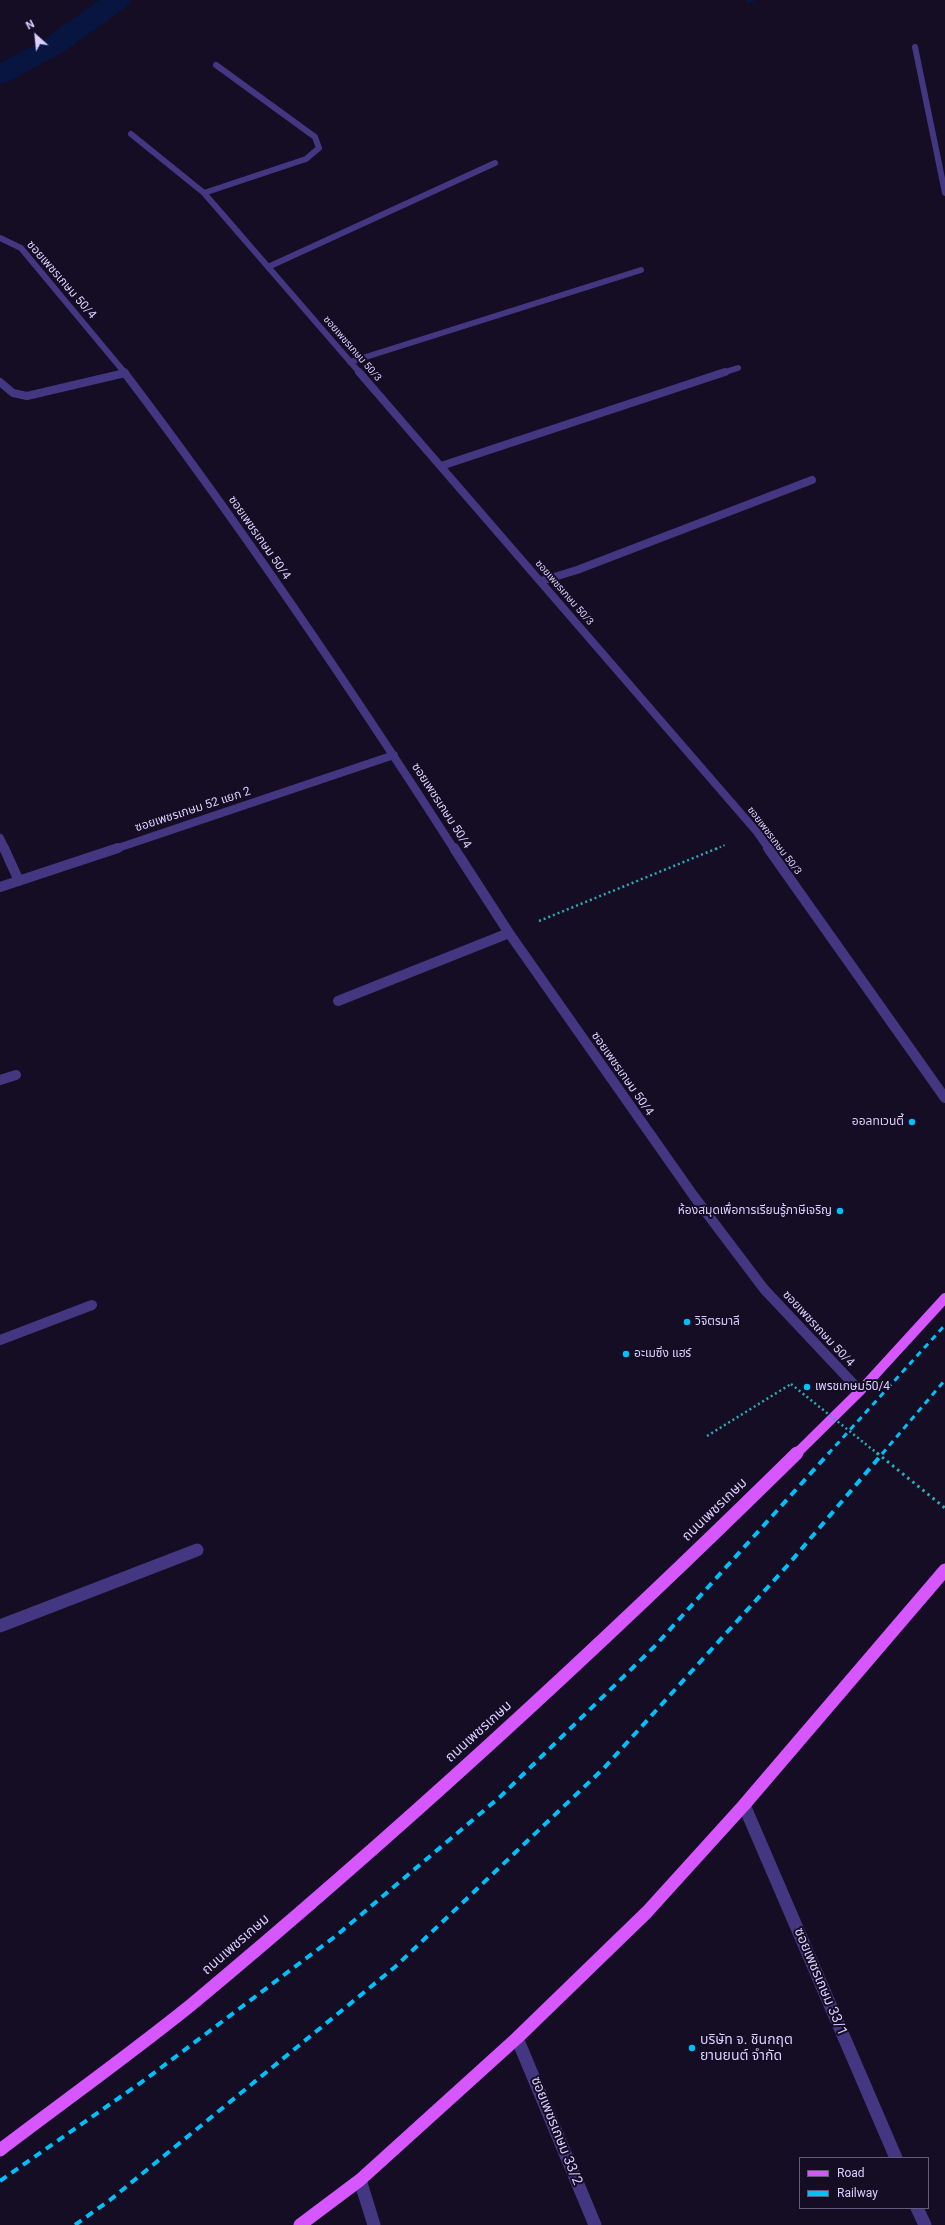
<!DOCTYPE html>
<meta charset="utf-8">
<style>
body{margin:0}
#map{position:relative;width:945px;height:2225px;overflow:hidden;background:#140d23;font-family:Roboto,sans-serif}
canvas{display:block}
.legend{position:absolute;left:799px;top:2157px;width:130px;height:52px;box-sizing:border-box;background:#140d23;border:1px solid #645b7b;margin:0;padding:5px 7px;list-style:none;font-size:12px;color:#dbcfff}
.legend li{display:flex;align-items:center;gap:8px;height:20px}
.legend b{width:20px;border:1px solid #645b7b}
.north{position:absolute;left:16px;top:16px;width:40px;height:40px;-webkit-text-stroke:3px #140d23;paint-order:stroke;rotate:333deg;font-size:11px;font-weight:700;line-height:16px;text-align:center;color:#dbcfff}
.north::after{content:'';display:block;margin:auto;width:14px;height:18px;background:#dbcfff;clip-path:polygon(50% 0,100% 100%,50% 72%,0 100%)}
</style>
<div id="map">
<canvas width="945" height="2225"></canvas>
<ul class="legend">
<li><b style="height:5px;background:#d656ff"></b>Road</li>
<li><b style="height:5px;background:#00c0fa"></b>Railway</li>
</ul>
<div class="north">N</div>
</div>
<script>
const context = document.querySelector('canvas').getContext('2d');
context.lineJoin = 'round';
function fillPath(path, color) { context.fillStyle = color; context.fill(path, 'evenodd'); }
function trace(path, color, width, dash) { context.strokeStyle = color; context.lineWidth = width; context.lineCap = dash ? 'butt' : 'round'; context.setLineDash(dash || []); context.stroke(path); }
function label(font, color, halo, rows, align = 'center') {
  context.font = font + ' Roboto,"Noto Sans Thai",sans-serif'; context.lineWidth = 4; context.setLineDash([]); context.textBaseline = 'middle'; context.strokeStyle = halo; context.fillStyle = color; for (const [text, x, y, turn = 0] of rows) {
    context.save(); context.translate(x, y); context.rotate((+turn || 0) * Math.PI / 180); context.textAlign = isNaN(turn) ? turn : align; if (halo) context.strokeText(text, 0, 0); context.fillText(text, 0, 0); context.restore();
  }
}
fillPath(new Path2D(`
 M747,0h9l-6,3h-3z`), '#081540');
fillPath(new Path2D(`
 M99,0h32l-4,6 -62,45 -55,30 -10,3v-21l45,-24z`), '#081540');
trace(new Path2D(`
 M716,849l11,-5`), '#2cacb6', 2, [1.5, 2.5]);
trace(new Path2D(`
 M539,921l179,-73
 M707,1436l84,-52`), '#2cacb6', 2.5, [2, 3]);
trace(new Path2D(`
 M123,373h2`), '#443782', 6);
trace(new Path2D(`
 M0,382l13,11 14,3 98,-23`), '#443782', 8);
trace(new Path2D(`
 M338,1001l171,-68`), '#443782', 10);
trace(new Path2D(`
 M915,47l30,146
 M131,134l73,59 156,180
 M204,193l102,-34 13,-11 -4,-11 -99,-72
 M0,238l21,10 104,125
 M268,267l227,-104
 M350,362l291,-92
 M722,373l16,-5`), '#443782', 6);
trace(new Path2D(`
 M124,372c117,154 226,315 330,477
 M359,372l398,460 12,17
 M441,466l284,-94
 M541,581l36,-11 235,-90
 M0,838l5,11
 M115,849l279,-94`), '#443782', 8);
trace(new Path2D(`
 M4,848l15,33
 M454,848l55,85 184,262 71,94 96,102
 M768,848l177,250
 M0,887l118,-39
 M0,1080l16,-5
 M0,1340l92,-35`), '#443782', 10);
trace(new Path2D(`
 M0,1626l197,-76
 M744,1805l152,353
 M517,2038l78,187
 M360,2180l14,45
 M917,2208l8,17`), '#443782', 13);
trace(new Path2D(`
 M796,1454l64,-63 85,-93`), '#d656ff', 10);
trace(new Path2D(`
 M0,2150c63,-48 129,-95 191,-145 210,-175 411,-360 606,-552
 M300,2225l60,-45 157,-142 130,-126 97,-107 201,-235`), '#d656ff', 13);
trace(new Path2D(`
 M828,1454l117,-129
 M882,1454l63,-74`), '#00c0fa', 3, [6, 5]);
trace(new Path2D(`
 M0,2181l146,-102 191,-144 164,-139 154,-150 174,-193
 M75,2225l35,-25 285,-233 209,-199 183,-202 96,-113`), '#00c0fa', 4, [8, 6]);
trace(new Path2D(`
 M791,1384l87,70`), '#2cacb6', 2.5, [2, 3]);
trace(new Path2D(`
 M877,1453l68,55`), '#2cacb6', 3, [2.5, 4]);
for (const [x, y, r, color] of [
 [912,1122,4,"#00c0fa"],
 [840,1211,4,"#00c0fa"],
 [687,1322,4,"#00c0fa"],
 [626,1354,4,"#00c0fa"],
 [807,1387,4,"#00c0fa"],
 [692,2048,4,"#00c0fa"]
]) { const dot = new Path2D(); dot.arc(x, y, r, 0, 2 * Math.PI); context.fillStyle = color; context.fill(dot); trace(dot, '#140d23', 1.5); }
label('10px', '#dbcfff', '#140d23', [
 ["ซอยเพชรเกษม 50/3",352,349,49],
 ["ซอยเพชรเกษม 50/3",564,593,49],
 ["ซอยเพชรเกษม 50/3",774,841,53]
]);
label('12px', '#dbcfff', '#140d23', [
 ["ซอยเพชรเกษม 50/4",61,280,49],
 ["ซอยเพชรเกษม 50/4",259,538,55],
 ["ซอยเพชรเกษม 50/4",441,806,57],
 ["ซอยเพชรเกษม 52 แยก 2",193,810,-18],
 ["ซอยเพชรเกษม 50/4",622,1074,55],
 ["ซอยเพชรเกษม 50/4",818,1329,47]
]);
label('12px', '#dbcfff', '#140d23', [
 ["ออลทเวนตี้",904,1122,"right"],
 ["ห้องสมุดเพื่อการเรียนรู้ภาษีเจริญ",832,1211,"right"],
 ["วิจิตรมาลี",695,1322],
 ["อะเมซิ่ง แฮร์",634,1354],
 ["เพรชเกษม50/4",815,1387]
], 'left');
label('14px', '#dbcfff', '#140d23', [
 ["ถนนเพชรเกษม",715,1510,-44],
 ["ถนนเพชรเกษม",479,1732,-42],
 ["ถนนเพชรเกษม",236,1945,-41],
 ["ซอยเพชรเกษม 33/1",820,1982,67],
 ["ซอยเพชรเกษม 33/2",556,2131,68]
]);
label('14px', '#dbcfff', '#140d23', [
 ["บริษัท จ. ชินกฤต",700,2040],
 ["ยานยนต์ จำกัด",700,2056]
], 'left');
</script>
